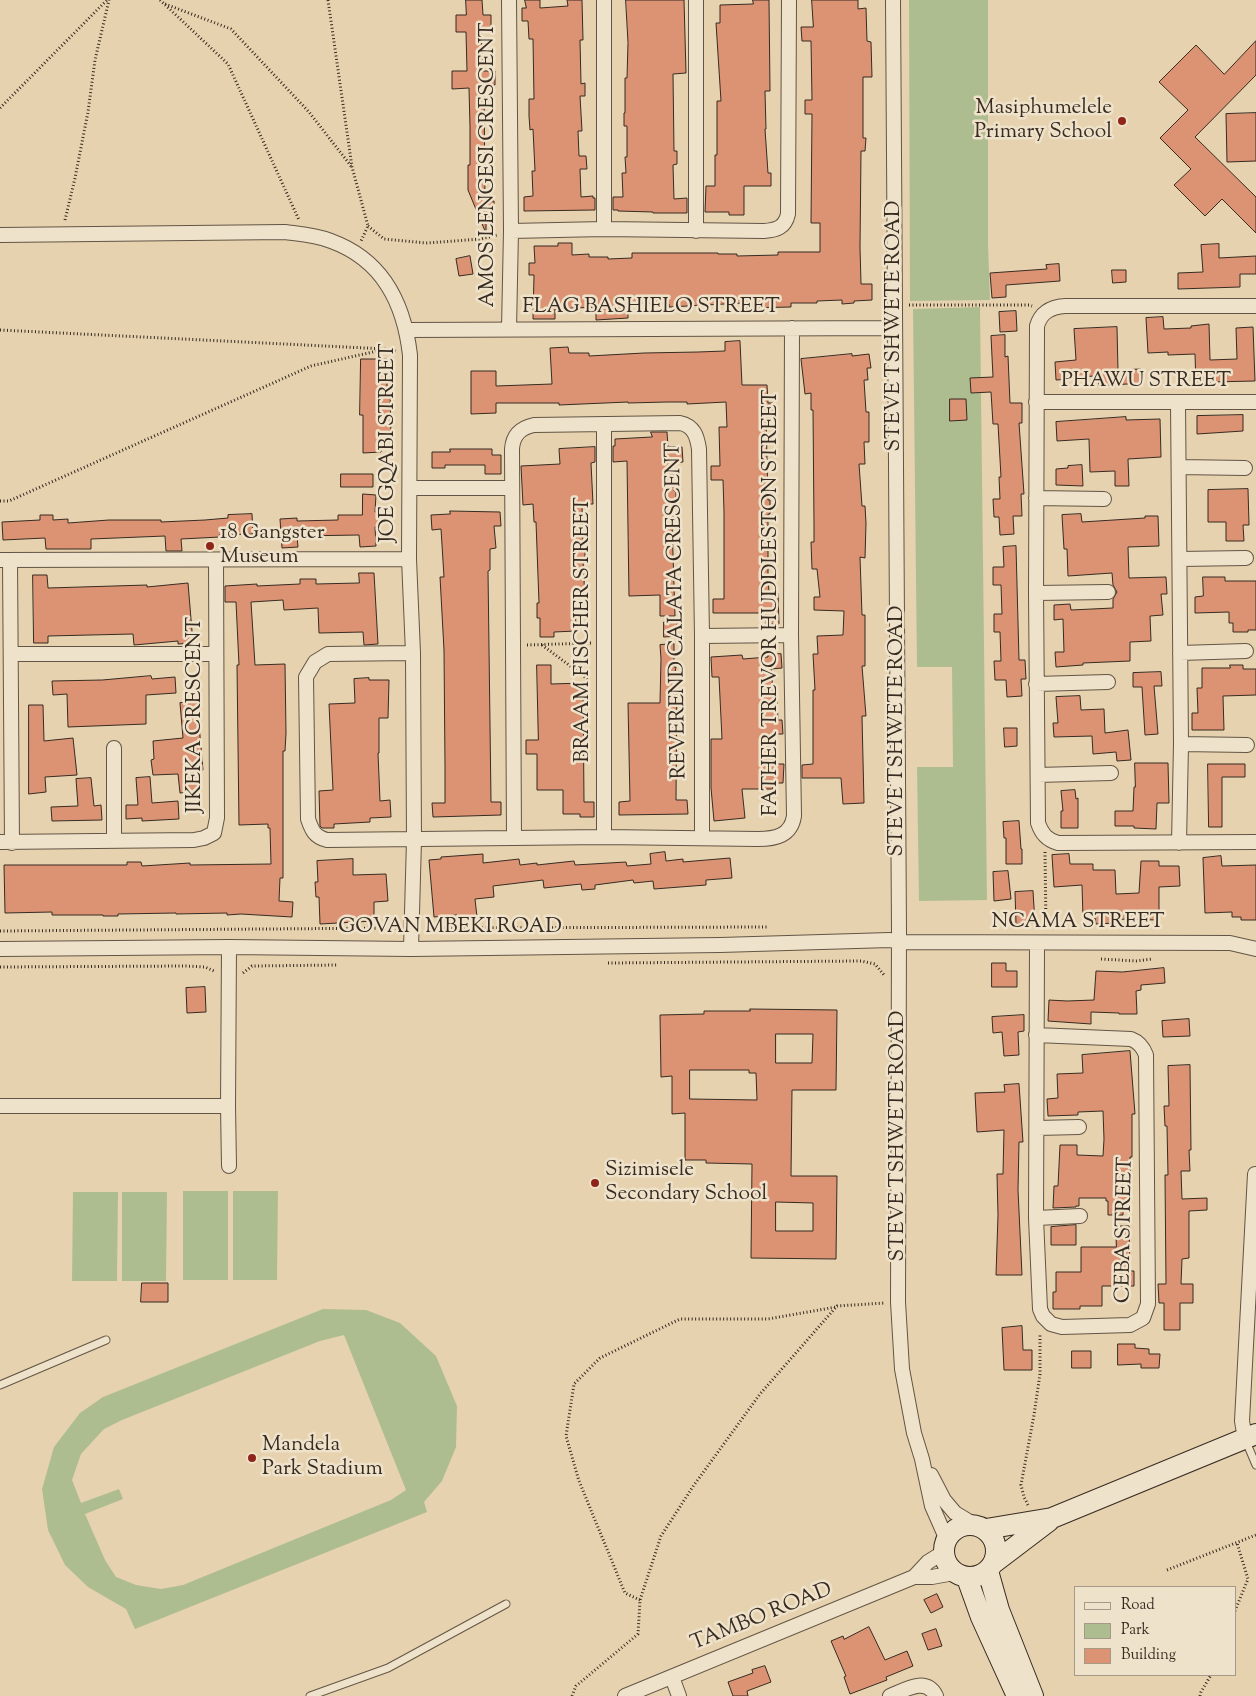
<!DOCTYPE html>
<style>
body{margin:0}
#map{position:relative;width:1256px;height:1696px;overflow:hidden;background:#e6d2ae;font-family:"Sorts Mill Goudy",serif}
canvas{display:block}
.legend{position:absolute;left:1074px;top:1586px;width:162px;height:90px;box-sizing:border-box;background:#efe2ca;border:1px solid #a59987;margin:0;padding:6px 9px;list-style:none;font-size:15px;color:#372b22}
.legend li{display:flex;align-items:center;gap:10px;height:25px}
.legend b{width:25px;border:1px solid #a59987}
</style>
<div id="map">
<canvas width="1256" height="1696"></canvas>
<ul class="legend">
<li><b style="height:6px;background:#efe2ca"></b>Road</li>
<li><b style="height:14px;background:#aebd90"></b>Park</li>
<li><b style="height:14px;background:#db9373"></b>Building</li>
</ul>
</div>
<script>
const context = document.querySelector('canvas').getContext('2d');
context.lineJoin = 'round';
function fillPath(path, color) { context.fillStyle = color; context.fill(path, 'evenodd'); }
function trace(path, color, width, dash) { context.strokeStyle = color; context.lineWidth = width; context.lineCap = dash ? 'butt' : 'round'; context.setLineDash(dash || []); context.stroke(path); }
function label(font, color, halo, rows, align = 'center') {
  context.font = font + ' "Sorts Mill Goudy",serif'; context.lineWidth = 5; context.setLineDash([]); context.textBaseline = 'middle'; context.strokeStyle = halo; context.fillStyle = color; for (const [text, x, y, turn = 0] of rows) {
    context.save(); context.translate(x, y); context.rotate((+turn || 0) * Math.PI / 180); context.textAlign = isNaN(turn) ? turn : align; if (halo) context.strokeText(text, 0, 0); context.fillText(text, 0, 0); context.restore();
  }
}
fillPath(new Path2D(`
 M909,0h79v244l2,56 -80,1z
 M980,307l7,593 -68,1 -2,-134h36l-1,-100h-35l-4,-358z
 M183,1191h45v89h-45z
 M233,1191h45l-1,89h-44z
 M73,1192h45l-1,89h-45z
 M122,1192h45l-1,89h-44z
 M323,1309l43,1 34,13 36,33 21,50 -1,41 -14,34 -18,21 3,10 -292,117 -9,-20 -38,-22 -23,-22 -17,-35 -6,-41 12,-42 26,-34 23,-16zM344,1335l62,155 -15,10 -208,85 -22,4 -25,-4 -20,-8 -11,-17 -20,-46 38,-15 -4,-10 -38,14 -9,-23 9,-26 23,-25 18,-9 198,-79z`), '#aebd90');
const building = new Path2D(`
 M466,0h16l1,15h8v14h-10l2,42h12v14h-11l1,116h9v16h-8v14h-1l-17,-41v-25h2v-38l-1,-39 -17,1v-18h15l-1,-39h-10v-17h10z
 M525,0h15v8l28,-2 -1,-6h15l1,40h-3l1,44 4,-1v13h-5l2,35h-4l1,25h7l1,13h-7l1,28 12,-1v2h2v12l-71,1v-14l9,-1 -1,-25h3l-2,-42 -3,1 -1,-14v-17h5l-1,-60h-4l-1,-18h-6v-13h4z
 M626,0h58l2,73 -13,1 1,77h3v13l-4,1 1,34 13,-1v15h-34v-1l-35,-1v-1h-5v-13h10l-1,-24h4l-1,-16h2v-31h-3v-13h1v-35h2l1,-35z
 M753,0h16l1,91h-5l1,38h-1l3,44h3v13h-27v29h-15v-3h-24l1,-26h9v-31h2v-54h4l-5,-78h4v-18l33,-1z
 M812,0h46v9l8,-1 1,33 4,1 1,35h-9v61h3l-1,13h-4l-1,96 1,37h11v16l-18,1v2l-12,1v-4l-25,1v2h-26v4l-48,1v-5l-74,4v-3l-41,-1v15l-32,2v-13l-41,2v10h-22l1,-44h-5v-12h6l-1,-17h24v-3h14v12l17,-1v3h19v2l24,-1v-5h86v1h19v2l41,-1v-3h42v-29h-9l1,-109h-7v-14h7l-1,-59h-9l-1,-14h12z
 M1256,41v34l-61,62 61,60v36l-34,-34 -17,17 -31,-31 17,-16 -31,-31 28,-28 -29,-28 37,-37 28,29z
 M1256,113v48l-29,1 -1,-48z
 M1219,244v14l37,-2v18h-16v13l-62,2v-16l25,-1 -2,-27z
 M470,256l3,18 -14,2 -3,-17z
 M1059,264l1,17 -54,4v12l-14,1 -2,-25 57,-4 -1,-4z
 M1112,270h14v12l-13,1z
 M1016,311l1,20 -17,1 -1,-20z
 M1163,317l1,12 27,-1v-2l18,-2 1,36 27,-1 -1,-31 17,-1 2,54 -44,1v3l-15,1 -1,-32 -27,1v-3l-20,1 -2,-35z
 M1117,327l1,43 23,-1v14l-42,3 -1,-10 -28,1v2l-14,1 -1,-18 21,-2 -2,-31z
 M1005,335v22l3,-1 2,47h12v20h-3l5,71h-3l1,22h-9l1,18 -14,1 -1,-18h-5l-1,-18h7l-1,-22h2l-3,-53h-5l-2,-32 -20,1 -1,-15 23,-1 -2,-41z
 M740,341l2,44h25l1,18h5l-1,14h-6l2,83h2v14h-2v60l1,20 9,-1 1,31h-13v-11h-53v-14h11v-87l-1,-32h-12v-14h9l-1,-39h8l-1,-25 -39,2v-2h-20l-39,1v-1l-69,3v-2h-63v10l-25,1v-43h25v15l56,-2 -2,-36 18,-1 1,6h20v3l55,-3 54,-1 27,-1v-9z
 M852,354v2l17,-2 2,14h-4l1,12h-4l2,32h3v30h-5l1,22h-6l3,42h3l1,17 -1,35 -5,-1 2,58h3v51h-3l4,50h-4l2,87 -21,1 -2,-26h-39v-13l11,-1v-74h2l-2,-36h5l-1,-18 26,-1 1,-24 -30,-1v-13h6l-3,-28h-5l-1,-27h3v-17l-1,-115h-2v-17l-6,1 -4,-35z
 M361,359h26v27h3l1,50h-10v16l-18,1v-38h-3z
 M950,399h16l1,21 -17,1z
 M1243,415v16l-46,3v-18z
 M1126,417v3l34,-1 1,38 -33,2 1,27h-14v-15l-25,1 -1,-33 -32,2 -1,-19z
 M651,432h16l1,15h14l1,15 -10,1 1,28h2v14h-3l1,19h-2l3,92h-15v-21l-31,1 -2,-135 -14,1v-16h2v-7l37,-2z
 M595,447v15l-4,1 2,41h-11l1,44h2v13h-2l2,37 -10,1 1,32 -22,1v5h-14v-19h-3v-15h2l-3,-81h-2l-1,-18 -10,1 -2,-39 39,-2 -1,-15z
 M450,449h42v6h9v19h-16v-9h-40v3h-13v-16h18z
 M1082,465l1,21 -27,-1v-16l12,-1v-2z
 M341,474h32v13h-32z
 M1248,489l1,36h-6l1,16h-18v-19h-18v-32z
 M363,494l13,1 -1,17h3v15h-3l1,19 -16,1 -1,-12 -62,1 1,11 -16,1 -2,-29 17,-1v3l41,-1v-5h24z
 M450,511l50,1 1,14h-7l2,22 -6,1v21l-2,1 3,231h10v13l-68,2 -1,-14h13v-37l-1,-116 -4,-73h4l-3,-48 -9,1 -1,-15 19,-1z
 M252,514l1,20 -34,1 1,2 -39,2 1,12h-16l-1,-15 -74,3v10h-45l-1,-11 -42,2 -1,-18 38,-2v-5h13v5l15,-1v4l41,-3h52v2l44,-2 23,-2v-3z
 M1081,514l1,8 63,-4v-2h13l1,30 -31,1 1,31 37,-1 1,17h-6l2,21 -13,1 1,25 -21,1v19l-47,2v2l-27,2 -1,-15h9l-1,-33 -9,1v-15l16,-1 1,6 42,-2v-9l4,-7 -4,-7 -1,-12 -44,3 -1,-27h-3l-2,-34z
 M1016,546l3,114h6l1,19h-5l1,17 -15,1 -1,-17h-11l-1,-19h7l-1,-29h-6v-18h8l-1,-29h-8v-18h11l-1,-20z
 M359,573h15l4,71 -14,1 -1,-13 -44,1 -1,-25 -34,2 -1,-10 -32,2 4,63 30,-1 1,69 -1,18h-2v127h-3l-1,23 14,1 -1,15 -51,-3 -14,1v-2l-51,1v-1l-58,1v2h-15v-1h-51v-3l-47,1 -1,-48h123v-3h14l1,4 48,-3v2l81,-1 -1,-36h-2v-4l-29,1 -2,-160h2l-3,-63h-11v-16l32,-2v2l43,-2v-5h16v5l43,-1z
 M33,575h14l1,13 99,-3v2l41,-4 5,60 -15,1v-3l-44,4 -1,-11 -85,2v7h-14z
 M1203,577h22v4h31v49h-8v2h-15v-9h-4v-11l-34,1v-16l8,-1z
 M664,622h13l1,14 -14,1z
 M674,644v23h2l-1,6h2l-1,127h11l1,14 -69,1v-13l11,-1 -2,-98h32l1,-44 -1,-14z
 M781,654l1,14 -11,1 3,32h3l1,19h4l1,14h-9l-1,30h11l-1,19h-10v6h-31l3,29 -31,3 -3,-33v-49h11l-3,-62h-7l-1,-20 31,-2 1,4 25,-2v-2z
 M537,665h14v19l32,-1 1,119h10v15h-14v-3h-17v-24h-26v-36h-11v-14h12z
 M1230,665h13v4h13v26l-33,1 1,34h-32v-17h6l-1,-25h5v-20h28z
 M1161,672l1,14h-8l4,48 -13,1 -3,-48h-9v-14z
 M151,676l1,3 23,-2 1,16 -30,2v29l-78,3 -1,-33 -14,1 -1,-14 50,-1z
 M369,678v2h20l-1,38h-9v35h-1l2,48 10,-1 1,17 -21,1v4l-36,2v4h-12l-2,-2 -1,-35 14,-1 -4,-86 26,-1 -1,-24z
 M1080,696l1,14 23,-1 1,24 23,-3 3,30 -14,1 -1,-9 -23,2 -1,-18 -38,1 -1,-14h5l-2,-26z
 M197,702l6,68 -6,1 2,20 -19,2 -2,-19 -25,1 -2,-15 3,-1 -1,-18 30,-3 -3,-35z
 M29,705h14l1,36 29,-3 4,37 -32,2 1,15 -17,2z
 M1004,728h13v18l-12,1z
 M1135,763h33l1,40h-12l-1,26 -22,-1v-2h-19v-15h18l1,-24h1z
 M1208,764h37v13h-23v50h-13z
 M150,777l2,26 26,-2 1,18 -37,2v-3l-16,1v-14h12l-2,-27z
 M91,778l3,28 7,-1 1,15 -50,1 -1,-14 27,-1 -2,-27z
 M1075,790l1,9 2,-1v30h-17v-17h2l-2,-20z
 M1019,821l2,28h1v15h-16v-26h-2l-1,-16z
 M665,852l1,9 17,-2v3l47,-4 2,20 -26,2v5l-52,4 -1,-8 -19,2 -1,-3 -38,5v4l-13,1 -1,-6 -37,4 -1,-8 -50,6 1,11 -19,2 2,18 -19,2 -1,-4 -23,2 -5,-57 12,-1v-2l42,-3v9l36,-4 1,6 17,-2v2l37,-4 1,4 51,-3 1,4 24,-2 -1,-10z
 M1069,854l1,10h23v6h22l1,24 23,-1 2,-32h18v5h20l1,20 -21,1v33l-43,-1v4l-20,1 -1,-6h-12l-1,-33 -28,2 -2,-32z
 M1221,856l1,10 34,-1v55h-15v-3h-9v-5l-27,1 -2,-55z
 M353,859v16l33,-1 2,27 -14,1v19l-54,3 -1,-27h-3l-1,-15h3l-1,-21z
 M1008,871l3,28 -17,2 -1,-29z
 M1033,891l2,32 -19,1 -1,-32z
 M992,963h14v8h11v16h-25z
 M1164,968l1,15 -24,2v5l-5,1 1,23h-18v-1l-28,-1v12l-43,-3 1,-21 18,1 27,-1 2,-29 26,1z
 M205,987l1,25 -19,1 -1,-25z
 M750,1009l87,1 -1,80h-44l-1,86h46l-1,83 -85,-1 1,-94 -46,-1v-3h-21v-47l-13,1v-38l-11,1 -1,-62 44,-1v-3h46zM776,1034h37l-1,29h-36zM690,1070h59v3h7l1,27 -67,-1zM776,1202l37,1v28h-37z
 M1024,1015v16l-6,1 1,23 -15,1 -2,-24 -9,1 -1,-16z
 M1189,1019l1,17 -27,1 -1,-16z
 M1130,1051l5,63h-3v43h-2l1,44h-8v14h-15v-14h-2v-3h-27v8h-3v1l-23,1 1,-22h4l2,-41h17v10l26,1 1,-17 -1,-28 -25,1v3l-30,1 -1,-17 11,-1 -1,-24 26,-1 -1,-18z
 M1190,1065l1,85h-2l1,21h-9l1,28 25,-1v12l-18,1v47l-7,1 -1,25h12v19h-13v27h-16v-27h-5l-1,-19h8l-1,-109h3l-1,-49h-2l-1,-20h5l-1,-40z
 M1019,1084l4,58h-4l-1,48 4,85h-26l2,-60 -1,-41h6l1,-44 -27,2 -2,-39 30,-1 -1,-7z
 M1076,1225v20h-25v-18z
 M1116,1226h13l1,45h4v15h-32v20h-22v3h-27v-17h3v-20h25v-25h35z
 M142,1283h26v19h-27z
 M1022,1326l1,24h9v20h-28l-2,-42z
 M1118,1344h17v4l14,1v5h11l-1,14h-18v-4l-23,1z
 M1072,1351h19v17h-19z
 M937,1594l6,13 -12,6 -7,-13z
 M869,1627l16,33 22,-9 6,15 -27,11 1,3 -37,14 -6,-17 2,-1 -15,-35 12,-5 1,3z
 M936,1629l6,17 -14,4 -6,-16z
 M765,1666l6,16 -24,9 1,5h-15l-5,-14 25,-9 -1,-3z`);
fillPath(building, '#db9373');
trace(building, '#372b22', 1);
const lane = new Path2D(`
 M0,1385l106,-45
 M1245,1439l11,26
 M310,1696l78,-28 118,-64`);
const street = new Path2D(`
 M604,0v229
 M696,0v231
 M893,0l6,929 -1,373 4,67 12,64 8,26 10,47 15,34
 M511,231l93,-2 160,2c12,-1 21,-3 24,-17l1,-214
 M0,235l285,-3c15,2 31,3 46,9 52,19 73,62 79,114l-1,204 4,94 1,187 -3,109
 M1256,306h-191c-14,1 -24,6 -28,20l-1,267 2,230c4,11 9,17 20,20l198,-1
 M509,329l2,-98 -2,-231
 M407,330l487,-2
 M1036,402h220
 M1178,403l3,341 -2,99
 M1179,467l66,1
 M410,488h102
 M1036,498l68,1
 M1180,559l66,-1
 M0,560l409,-1
 M10,560l2,283
 M1036,593l72,-1
 M702,636l89,-1
 M413,653l-85,1 -13,8 -9,15 2,142c4,12 7,18 19,21l277,-3 154,2c17,0 33,-3 36,-23l-3,-181 1,-307
 M1180,653l66,-2
 M11,654h204
 M1036,684l72,-2
 M1181,744l66,1
 M1038,775l73,-2
 M604,837v-413
 M514,838l-2,-389c1,-14 8,-21 22,-24l146,-2c14,3 17,13 19,26l3,187v201
 M114,840v-92
 M0,842l194,-2 10,-2 10,-5 3,-15 -1,-258
 M0,949l229,-2 182,2 309,-4 170,-5 9,2 331,1 26,6
 M1036,1035l95,4c8,3 12,8 15,16l2,249 -5,14 -13,7 -68,2 -11,-3 -8,-8 -3,-7 -4,-91 1,-275
 M0,1106h228
 M1037,1128l42,-1
 M229,1166l-1,-60 1,-159
 M1036,1218l44,-2
 M1245,1439l-3,-18 13,-247
 M931,1475l13,25 11,13 20,12
 M914,1577l14,-15 16,-10
 M672,1677l7,19
 M625,1696l289,-119h18l22,-4
 M890,1696c15,-6 36,-20 46,0`);
const secondary = new Path2D(`
 M944 1551a26 26 0 1 1 52 0a26 26 0 1 1-52 0Z
 M986,1529l66,-11 204,-84
 M995,1562l54,-41
 M988,1571l11,39 34,86
 M967,1578l14,39 36,79`);
trace(lane, '#635545', 9);
trace(street, '#635545', 16);
trace(secondary, '#372b22', 22);
trace(new Path2D(`
 M160,0l68,64 71,156
 M328,0l24,167 16,59 -7,15
 M165,4l66,25 78,83 42,54
 M0,108l107,-108
 M65,220l10,-42 13,-66 7,-52 14,-60
 M368,226l16,13 42,4 55,-4 16,-4
 M909,305h120l3,1
 M0,330l386,19 10,2
 M0,501h9l302,-135 75,-17
 M527,645l64,-2
 M542,645l47,35
 M1045,852l1,76
 M426,928l343,-1
 M0,931l397,-3
 M1101,959l35,2 16,-2
 M608,963l253,-2 14,3 9,11
 M0,967l186,-1 19,1 9,4
 M243,973l9,-7 85,-1
 M1028,1505l-4,-8 -3,-12 13,-70 6,-41v-40
 M1167,1570l89,-35
 M640,1600l-15,-7 -46,-112 -13,-45 8,-52 26,-26 80,-39h88l68,-12
 M1235,1611l13,-32 -11,-36
 M572,1696l4,-10 62,-52 2,-34 21,-64 33,-51 66,-91 77,-88 48,-3
 M1200,1696l1,-4 10,-17`), '#372b22', 3, [1, 2.5]);
trace(lane, '#efe2ca', 7);
trace(street, '#efe2ca', 14);
trace(secondary, '#efe2ca', 20);
for (const [x, y, r, color] of [
 [1122,121,5,"#8f2418"],
 [210,546,5,"#8f2418"],
 [595,1183,5,"#8f2418"],
 [252,1458,5,"#8f2418"]
]) { const dot = new Path2D(); dot.arc(x, y, r, 0, 2 * Math.PI); context.fillStyle = color; context.fill(dot); trace(dot, '#efe2ca', 2); }
label('21px', '#372b22', '#efe2ca', [
 ["Masiphumelele",1112,109,"right"],
 ["Primary School",1112,133,"right"],
 ["18 Gangster",220,534],
 ["Museum",220,558],
 ["Sizimisele",605,1171],
 ["Secondary School",605,1195],
 ["Mandela",262,1446],
 ["Park Stadium",262,1470]
], 'left');
label('21px', '#372b22', '#efe2ca', [
 ["AMOS LENGESI CRESCENT",489,165,-90],
 ["FLAG BASHIELO STREET",651,308],
 ["STEVE TSHWETE ROAD",895,326,-90],
 ["PHAWU STREET",1146,382],
 ["JOE GQABI STREET",389,443,-90],
 ["FATHER TREVOR HUDDLESTON STREET",772,603,-90],
 ["REVEREND CALATA CRESCENT",678,611,-91],
 ["BRAAM FISCHER STREET",584,630,-90],
 ["JIKEKA CRESCENT",196,715,-90],
 ["STEVE TSHWETE ROAD",898,731,-90],
 ["NCAMA STREET",1078,923],
 ["GOVAN MBEKI ROAD",450,928],
 ["STEVE TSHWETE ROAD",899,1136,-90],
 ["CEBA STREET",1126,1230,-89],
 ["TAMBO ROAD",762,1618,-22]
]);
</script>
